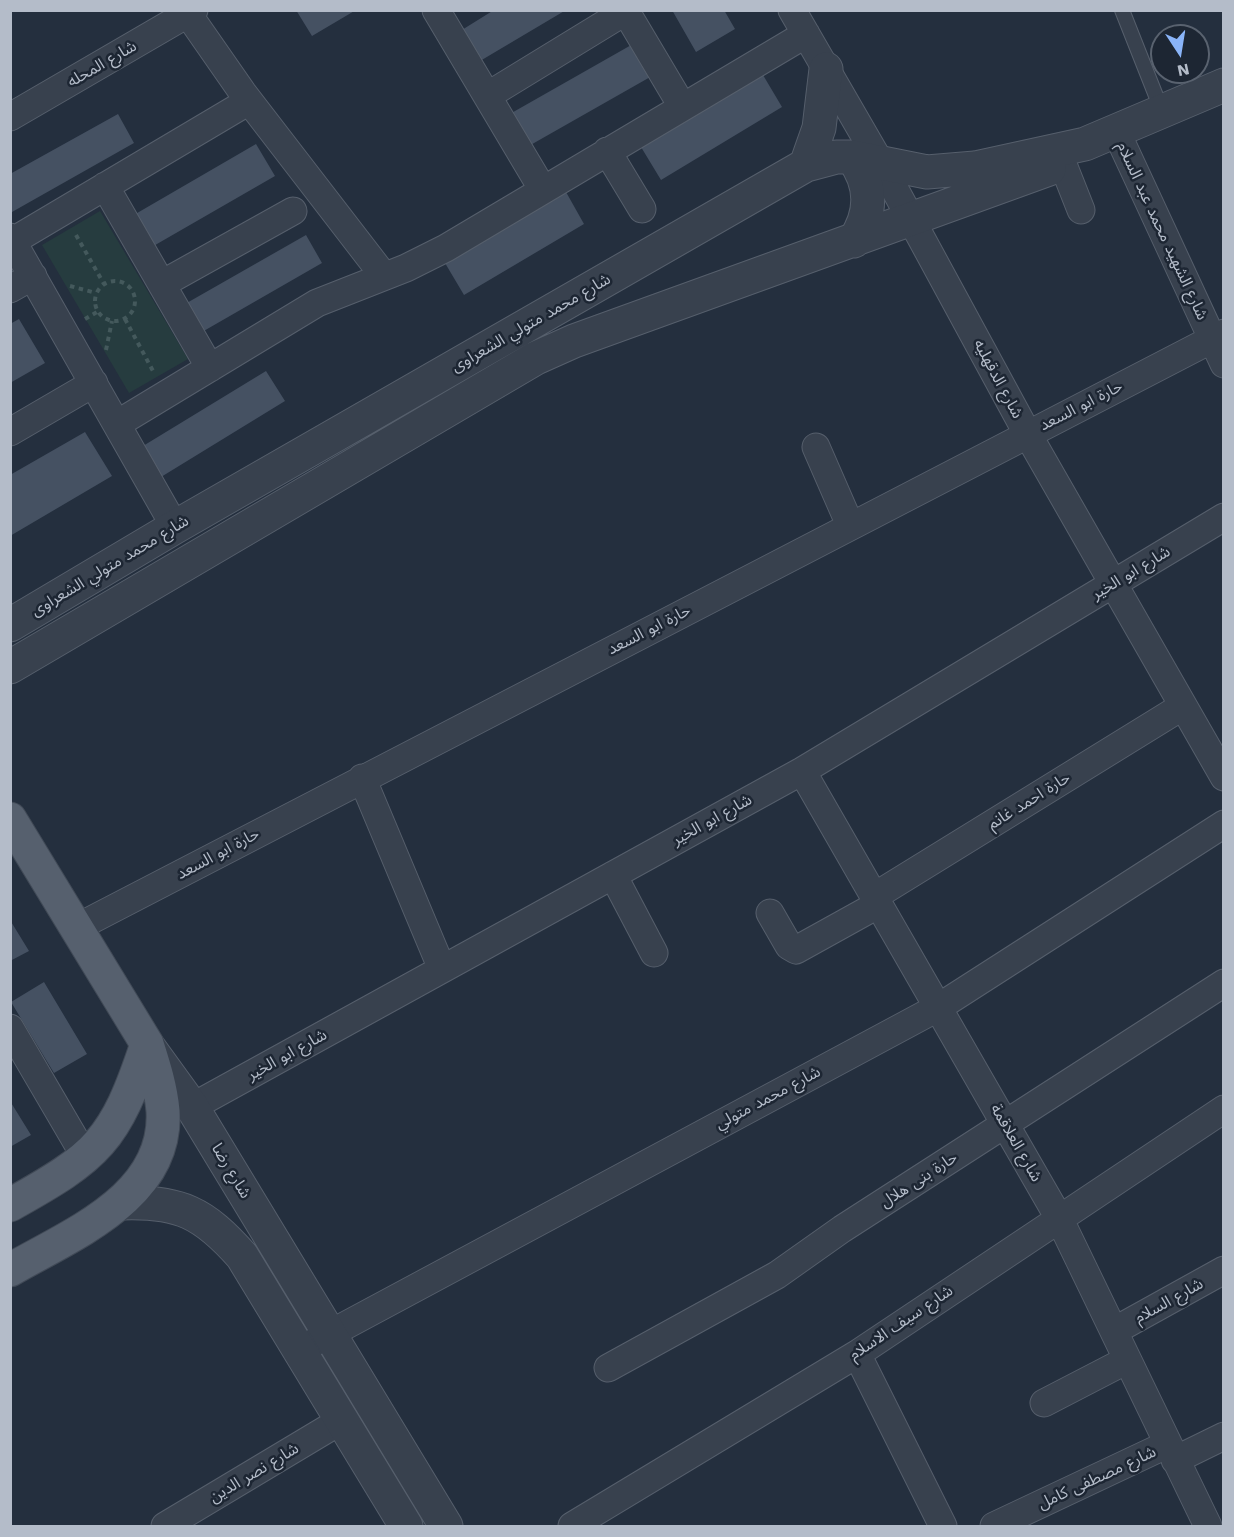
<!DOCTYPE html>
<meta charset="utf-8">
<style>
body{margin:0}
#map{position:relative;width:1234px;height:1537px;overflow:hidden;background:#242f3e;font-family:"Work Sans",sans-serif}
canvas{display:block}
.frame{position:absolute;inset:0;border:12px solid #b4bcc9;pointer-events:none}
.north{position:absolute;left:1150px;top:24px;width:60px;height:60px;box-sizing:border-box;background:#1d2633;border:2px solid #59626f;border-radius:50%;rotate:168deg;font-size:16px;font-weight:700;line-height:24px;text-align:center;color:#b4bcc9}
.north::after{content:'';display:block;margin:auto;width:21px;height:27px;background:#8ab4f8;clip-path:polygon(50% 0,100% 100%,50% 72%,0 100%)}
</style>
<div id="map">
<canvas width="1234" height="1537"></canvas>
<div class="frame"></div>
<div class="north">N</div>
</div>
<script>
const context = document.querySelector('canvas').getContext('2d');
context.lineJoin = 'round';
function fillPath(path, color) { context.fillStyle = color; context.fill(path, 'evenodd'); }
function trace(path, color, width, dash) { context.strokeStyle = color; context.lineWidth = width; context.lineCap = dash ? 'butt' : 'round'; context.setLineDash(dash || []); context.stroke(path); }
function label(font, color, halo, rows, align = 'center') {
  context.font = font + ' "Work Sans","Noto Sans Arabic",sans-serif'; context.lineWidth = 5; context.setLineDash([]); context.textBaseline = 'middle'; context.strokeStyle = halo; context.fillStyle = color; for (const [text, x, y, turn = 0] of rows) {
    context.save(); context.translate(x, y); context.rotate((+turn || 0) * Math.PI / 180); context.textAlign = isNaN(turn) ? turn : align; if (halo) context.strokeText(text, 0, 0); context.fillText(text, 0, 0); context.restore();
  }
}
fillPath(new Path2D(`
 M100,211l88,148 -59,34 -87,-148z`), '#263c3f');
fillPath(new Path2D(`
 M296,10h60l-44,26z
 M494,10h72l-91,54 -18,-31z
 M672,10h52l11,19 -39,23z
 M633,44l19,32 -125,71 -19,-32z
 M763,75l19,32 -121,73 -20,-33z
 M118,114l16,29 -122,69 -2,-38z
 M256,144l19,32 -125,72 -18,-32z
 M566,192l18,32 -120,71 -19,-32z
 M306,235l16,28 -120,69 -17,-28z
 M19,319l26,44 -35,20v-59z
 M266,371l19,30 -124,76 -18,-31z
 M85,432l27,44 -102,60v-61z
 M10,920l19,31 -19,10z
 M44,982l43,72 -33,19 -43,-71z
 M10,1101l21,34 -21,12z`), '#455162');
const service = new Path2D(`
 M1122,10l40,101`);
const minor = new Path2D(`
 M436,10l107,180
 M625,10l57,96
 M792,10l89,154 146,269 197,344
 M188,14l55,79 141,183
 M487,96l139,-85
 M10,117l184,-107
 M1116,131l108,233
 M607,151l35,58
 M1062,162l19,48
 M105,186l105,182
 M10,237l165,290
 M13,241l236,-140
 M162,284l131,-73
 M10,289l23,-13
 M117,424l200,-121 89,-35 40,-20 360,-214
 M10,432l84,-49
 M816,447l34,78
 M802,771l257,447 149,308
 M362,778l80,191
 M613,875l41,78
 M875,896l308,-190
 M770,913l19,33 7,4 83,-46
 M76,928l1148,-595
 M10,1028l76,130
 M192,1107l610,-336 422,-254
 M1114,1331l110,-61
 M311,1344l628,-337 285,-183
 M857,1354l86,172
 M608,1368l169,-93 65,-46 382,-246
 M1044,1403l83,-43
 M1175,1460l49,-24
 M165,1526l177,-106
 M572,1526l285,-172 367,-245
 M994,1526l174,-82`);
const tertiary = new Path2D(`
 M852,157c20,26 21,56 2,84
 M806,165l13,-37 7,-59
 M10,625l165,-98 631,-362 30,-8h16l75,15 48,-4 110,-24 139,-59
 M10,667l526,-309 38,-17 475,-172
 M150,1049l42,58 254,419
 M122,1203c58,-2 82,10 120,53l164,270`);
const primary = new Path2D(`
 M10,819l137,225c7,22 14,44 16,67 5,86 -91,123 -153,159
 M10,1205c88,-49 105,-64 137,-161`);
trace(service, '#565f6c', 16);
trace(minor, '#565f6c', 29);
trace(tertiary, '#565f6c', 35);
trace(primary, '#414a57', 35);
trace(new Path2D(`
 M76,235l28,49
 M95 301a20 20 0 1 1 40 0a20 20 0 1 1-40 0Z
 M70,286l26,7
 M85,319l12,-7
 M125,319l28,52
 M106,350l6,-29`), '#44595c', 4, [4.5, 4.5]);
trace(service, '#38414e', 14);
trace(minor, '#38414e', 27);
trace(tertiary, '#38414e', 33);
trace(primary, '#56606e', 33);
label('16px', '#b4bcc9', '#1d2633', [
 ["شارع المحله",102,64,-30],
 ["شارع الشهيد محمد عبد السلام",1162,231,65],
 ["شارع محمد متولي الشعراوى",531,323,-30],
 ["شارع الدقهليه",998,379,62],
 ["حارة ابو السعد",1081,406,-27],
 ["شارع محمد متولي الشعراوى",110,566,-31],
 ["شارع ابو الخير",1131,573,-31],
 ["حارة ابو السعد",649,630,-27],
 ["حارة احمد غانم",1029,801,-32],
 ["شارع ابو الخير",712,820,-29],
 ["حارة ابو السعد",218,854,-28],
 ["شارع ابو الخير",287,1055,-29],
 ["شارع محمد متولي",768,1098,-28],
 ["شارع العلاقمة",1016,1143,60],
 ["شارع رضا",231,1171,59],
 ["حارة بنى هلال",919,1180,-33],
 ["شارع السلام",1169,1301,-29],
 ["شارع سيف الاسلام",901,1323,-34],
 ["شارع نصر الدين",254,1473,-31],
 ["شارع مصطفى كامل",1097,1478,-25]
]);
</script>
